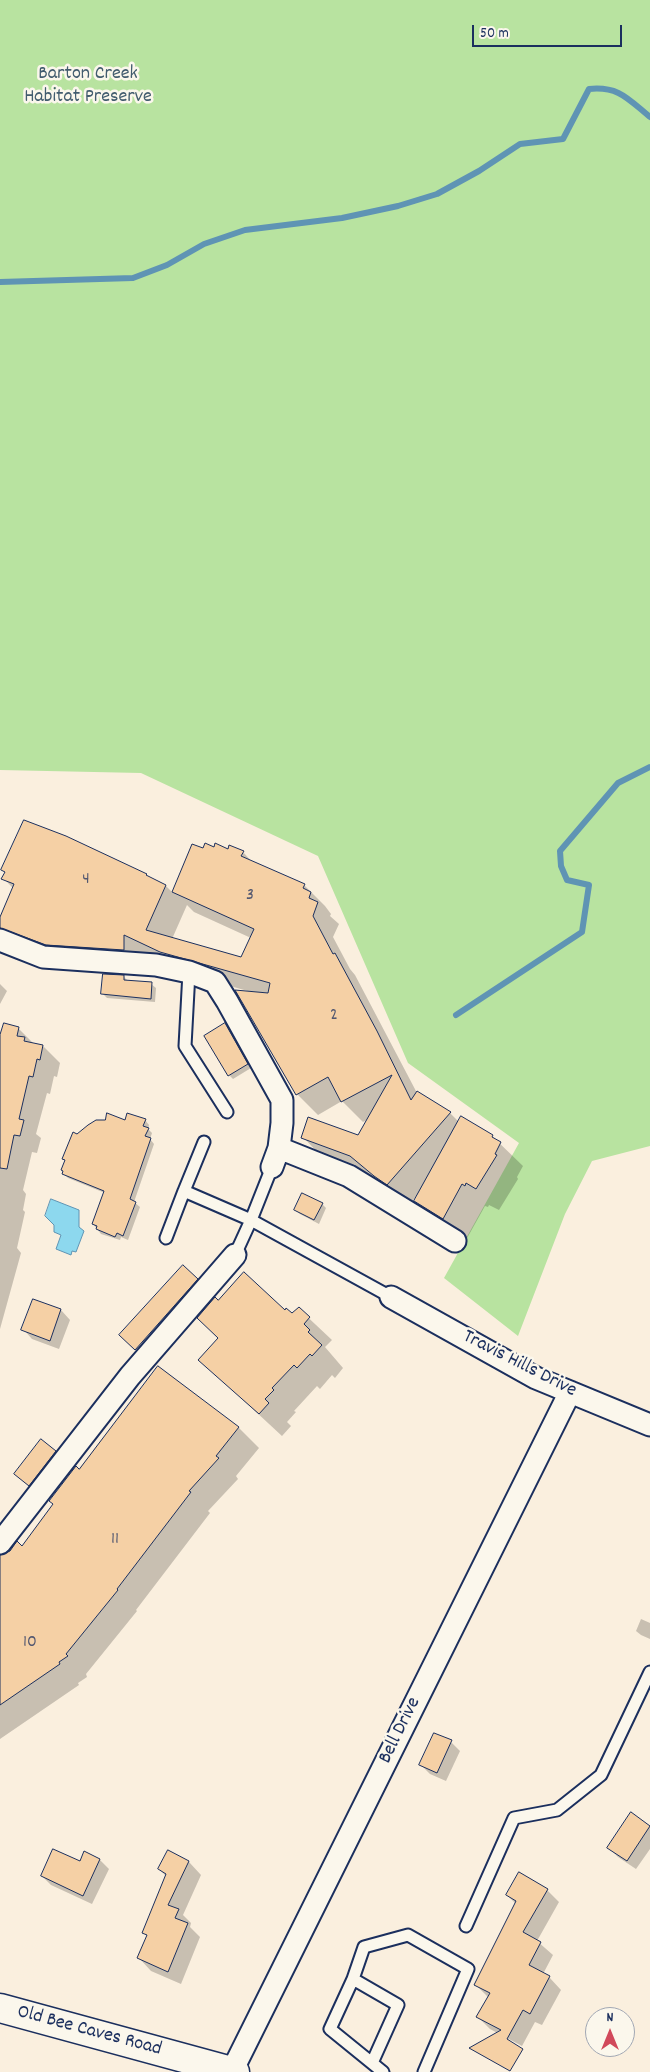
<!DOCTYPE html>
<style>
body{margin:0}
#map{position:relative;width:650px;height:2072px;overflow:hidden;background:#faefde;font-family:Dekko,sans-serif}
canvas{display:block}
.north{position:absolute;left:585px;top:2007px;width:50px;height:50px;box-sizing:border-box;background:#fbf7ec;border:1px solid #a1a7b3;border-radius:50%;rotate:0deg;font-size:14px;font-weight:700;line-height:20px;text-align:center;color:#1b2f5e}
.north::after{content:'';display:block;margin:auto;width:18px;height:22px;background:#d1495b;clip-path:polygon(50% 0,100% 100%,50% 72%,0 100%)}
.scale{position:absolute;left:472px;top:25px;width:150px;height:22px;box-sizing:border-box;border:2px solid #1b2f5e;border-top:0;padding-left:6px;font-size:15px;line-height:18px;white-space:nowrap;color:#1b2f5e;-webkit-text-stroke:4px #fbf7ec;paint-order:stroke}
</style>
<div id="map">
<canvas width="650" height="2072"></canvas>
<div class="north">N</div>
<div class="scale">50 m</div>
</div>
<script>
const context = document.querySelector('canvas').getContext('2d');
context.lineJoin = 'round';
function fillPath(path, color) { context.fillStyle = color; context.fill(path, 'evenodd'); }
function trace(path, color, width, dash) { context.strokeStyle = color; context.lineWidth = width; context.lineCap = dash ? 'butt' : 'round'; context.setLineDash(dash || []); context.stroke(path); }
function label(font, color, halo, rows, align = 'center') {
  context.font = font + ' Dekko,sans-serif'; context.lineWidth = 5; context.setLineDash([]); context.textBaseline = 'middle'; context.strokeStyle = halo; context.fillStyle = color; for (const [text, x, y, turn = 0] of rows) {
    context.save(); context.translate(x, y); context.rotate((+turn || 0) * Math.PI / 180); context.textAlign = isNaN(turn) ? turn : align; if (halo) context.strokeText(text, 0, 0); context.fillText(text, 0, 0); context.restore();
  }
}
fillPath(new Path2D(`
 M0,0h650v1146l-58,15 -27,53 -47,122 -74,-58 75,-135 -111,-80 -90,-207 -177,-83 -141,-3z`), '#b8e3a0');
const water = new Path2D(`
 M51,1199l28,11v17l5,4 -8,21 -4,-1 -1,4 -15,-6 5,-14 -7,-3v-7l-9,-9z`);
fillPath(water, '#8dd8ee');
trace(water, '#5f94b4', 1);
fillPath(new Path2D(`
 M193,845l11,5 10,-2 29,4 10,11 51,22 21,21 6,8 -1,2 9,8 -6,13 17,32 5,6 62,118 33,20 9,9 33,14 31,30 -6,11 1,2 -19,31 -10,-5 -1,2 -3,-1 -19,34 -28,-16 -22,-23 2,-7 -9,11 -13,-8 -23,-20 -50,-19 -20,-21h56l10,-18 -6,3 -21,-21 -24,14 -21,-21 -46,-102 -69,-20 -114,-7 -68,-35v-7l14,-34 -11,-11 3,-5 -3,-3 143,5 4,4 16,7 7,7zM187,905l7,7 57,26 -9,21 -70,-20z
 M123,976l5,5 23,3 5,4 -1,14 -48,-4 -4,-4z
 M0,984l7,7 -7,13z
 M225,1025l4,4 22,39 -18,11 -4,-4z
 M18,1028l16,16 9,2 17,17 -3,14 -3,-1 -4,18 -3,-1 -11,41 5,4 -4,15 -5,-1 -9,38 3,4 -3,16 2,2 -8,36 4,5 -21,76v-296z
 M145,1120l4,5 -1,4 4,4 -2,6 4,5 -20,58 6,5 -12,33 -7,-3 -1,3 -19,-6 -8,-10 12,-31 -37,-15 -4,-4 13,-39 49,-14z
 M322,1204l4,4 -7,16 -19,-10 -5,-4z
 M183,1267l18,17 -61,69 -19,-18z
 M34,1300l27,10 9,10 -11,29 -27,-10 -9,-10z
 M218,1302l67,9 7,4 7,-6 33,31 -7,7 18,21 -8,10 -3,-3 -12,14 -3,-3 -23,25 2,1 -9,10 4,4 -9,10 -82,-76 20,-21z
 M158,1367l81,61 20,20 -23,28 2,3 -30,32 2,2 -74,97 1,1 -51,63 1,3 -9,6 1,2 -79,54v-212l22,21z
 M55,1452l9,9 -25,33 -24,-20z
 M641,1619l9,4v16l-9,-4 -5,-4z
 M451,1742l9,9 -14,30 -16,-7 -9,-9z
 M632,1814l18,12v23l-14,20 -18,-12 -9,-9z
 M168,1852l21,10 12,13 -18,40 8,8 -1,4 10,10 -19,47 -30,-13 -12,-13 8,-22 -3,-4 22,-56 -7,-7z
 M100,1860l9,9 -17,35 -41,-19 -9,-9 38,-13z
 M547,1890l12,12 -22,39 16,14 -10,19 6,3 12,13 -19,35 -7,-3 -13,24 -32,-17 -12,-12 10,-20 -13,-13 41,-80 -9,-9z`), '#0003');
trace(new Path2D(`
 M0,282l133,-4 34,-13 37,-21 41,-14 97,-12 56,-12 39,-12 42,-23 41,-27 43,-5 26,-50c30,-3 39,10 61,28
 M456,1015l126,-83 7,-47 -22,-5 -6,-14 -1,-15 58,-68 32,-16`), '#5f94b4', 6);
const building = new Path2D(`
 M24,820l42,16 81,38 -1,1 20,10 -20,45 95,27 13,-28 -82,-37 20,-48 11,4 2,-5 9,4 1,-4 13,6 1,-4 15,6 -3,5 64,28 -2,4 8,4 -2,6 9,4 -5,14 20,38 2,-1 42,78 34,69 6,-9 34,21 -64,73 -13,-9 -24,-20 -49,-18 7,-21 50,18 34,-60 -51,27 -13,-25 -32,18 -61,-105 33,3 2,-10 -110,-31 -36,-17v15l-78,-5 -46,-17v-11l14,-33 -13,-5 4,-7 -4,-2z
 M103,974l21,1v5l28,2 -1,17 -50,-5z
 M4,1023l15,4 -2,9 8,1 -1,4 19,4 -3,15 -3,-1 -4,18 -4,-1 -10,43 5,1 -4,16 -6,-1 -7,34 -7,-1v-133z
 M225,1023l23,41 -20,12 -24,-40z
 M107,1113l18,7 2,-7 19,6 -3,7 6,2 -4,8 6,2 -21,61 6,3 -13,34 -6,-3 -2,4 -19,-8 1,-3 -5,-2 12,-33 -42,-17 1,-3 -2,-1 4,-10 -3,-1 11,-27 4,2 11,-9 8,-5h9z
 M461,1116l32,19 -1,2 9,5 -6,12 2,1 -21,34 -10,-6 -1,3 -3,-2 -19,35 -29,-18z
 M302,1193l21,10 -9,17 -20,-10z
 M183,1265l15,14 -63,71 -16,-15z
 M244,1272l41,38 1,-2 6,5 7,-6 11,10 -6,7 6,6 -2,2 14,13 -10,11 -2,-2 -13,14 -3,-3 -22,23 2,2 -9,9 4,4 -10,11 -61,-54 20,-22 -21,-20 18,-21 3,3z
 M33,1299l28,10 -11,32 -29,-11z
 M158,1366l81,61 -23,29 3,2 -30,33 2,1 -74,97 1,1 -52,64 2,2 -9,6 1,2 -60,41v-150l10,-4 7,-10 5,5 31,-42 -4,-3 27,-35 3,3z
 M41,1439l15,12 -27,35 -15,-12z
 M434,1733l18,7 -15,33 -18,-8z
 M631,1812l19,14 -23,35 -20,-13z
 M53,1849l27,12 4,-10 16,8 -17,37 -42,-20z
 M168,1850l21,11 -21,44 11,4 -4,9 13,5 -20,49 -31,-14 10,-23 -5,-2 24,-59 -8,-5z
 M519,1872l29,17 -25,43 18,10 -12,23 21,11 -20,38 -7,-4 -16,29 16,10 -13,22 -41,-23 32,-18 -25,-13 14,-24 -16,-8 42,-84 -10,-6z`);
fillPath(building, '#f5d0a5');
trace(building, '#1b2f5e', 1);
const service = new Path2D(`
 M189,972l-4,74 42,66
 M204,1142l-20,49 67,29 -16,35
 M272,1167l-21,53 140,77
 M166,1238l18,-47
 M466,1926l48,-108 43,-8 44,-35 49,-103
 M353,1979l45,26 -26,58
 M383,2072l-53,-43 23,-50 11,-32 44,-12 60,34 -44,103`);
const minor = new Path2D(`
 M0,940l43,17 113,8 33,7 26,10 12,19 55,99v23l-3,25 70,28 106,65
 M272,1167l7,-19
 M391,1297l145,81 114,47
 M0,1543l130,-167 105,-121
 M232,2071l338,-679`);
const tertiary = new Path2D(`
 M0,2008l235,64`);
trace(service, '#1b2f5e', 15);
trace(minor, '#1b2f5e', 25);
trace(tertiary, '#1b2f5e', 31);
trace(service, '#fbf7ec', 11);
trace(minor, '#fbf7ec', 21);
trace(tertiary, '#fbf7ec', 28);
label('18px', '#525770', null, [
 ["4",86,881],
 ["3",250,897],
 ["2",334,1017],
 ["11",115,1541],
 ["10",30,1644]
]);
label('20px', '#425c6e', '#fbf7ec', [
 ["Barton Creek",88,75],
 ["Habitat Preserve",88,98]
]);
label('20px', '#1b2f5e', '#fbf7ec', [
 ["Travis Hills Drive",519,1365,27],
 ["Bell Drive",401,1731,-64],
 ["Old Bee Caves Road",89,2032,15]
]);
</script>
